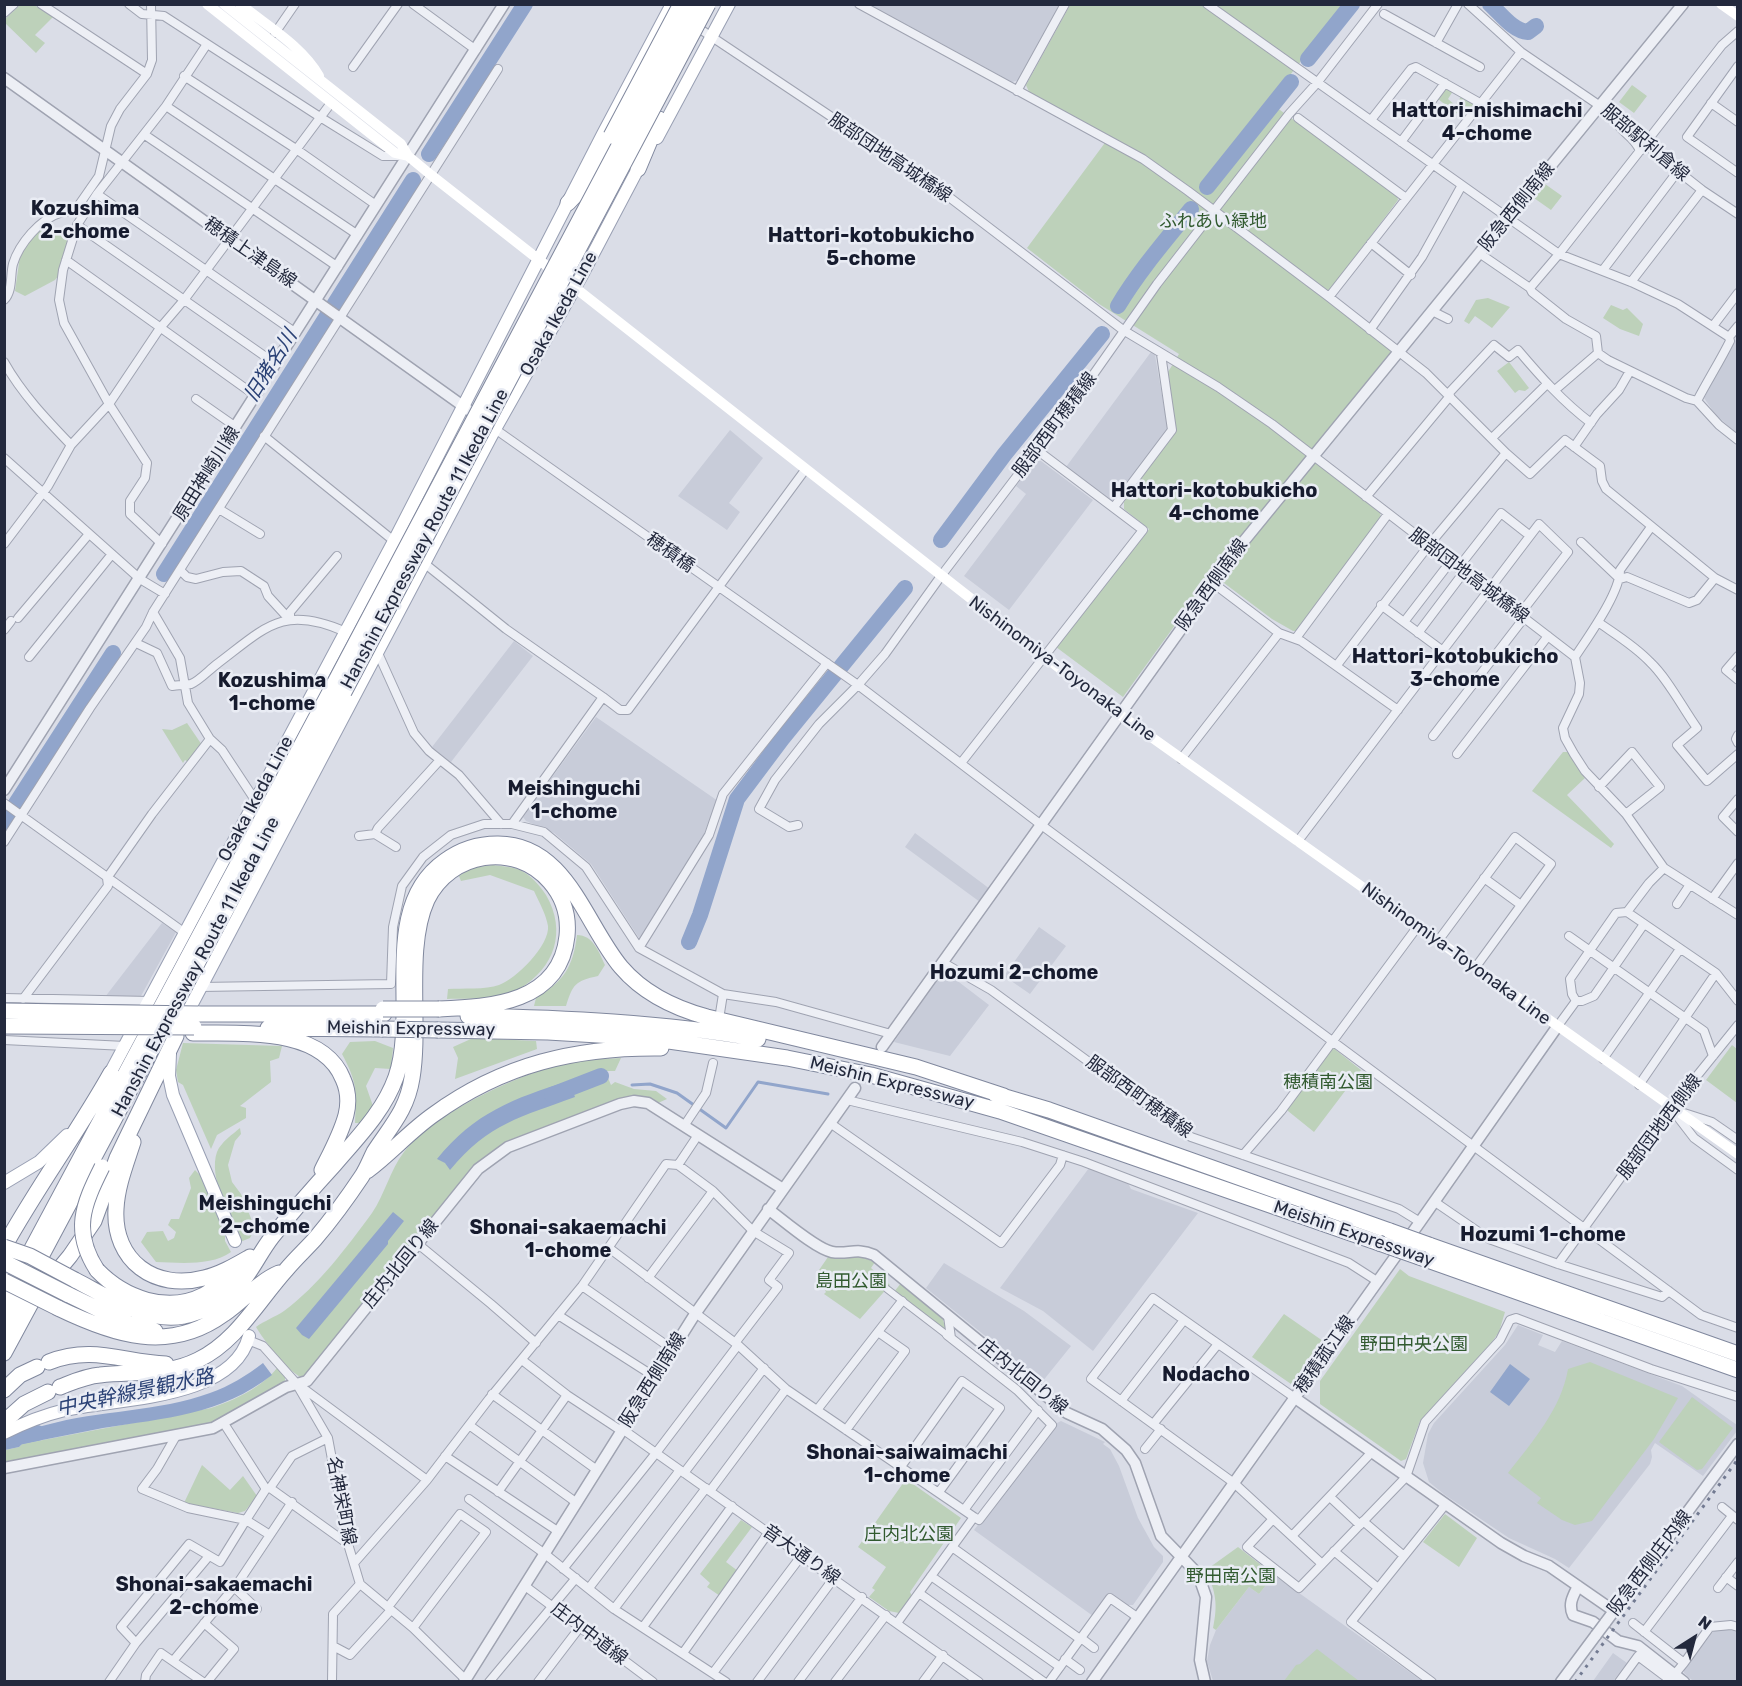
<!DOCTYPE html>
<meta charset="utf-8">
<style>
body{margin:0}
#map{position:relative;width:1742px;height:1686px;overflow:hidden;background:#dadde7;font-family:Rubik,sans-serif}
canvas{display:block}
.frame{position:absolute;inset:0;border:6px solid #23293d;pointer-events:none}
.north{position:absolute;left:1664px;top:1608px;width:60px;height:60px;-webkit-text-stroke:4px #e9ecf4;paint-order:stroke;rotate:36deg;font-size:16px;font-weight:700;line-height:24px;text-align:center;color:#23293d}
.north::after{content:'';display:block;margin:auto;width:21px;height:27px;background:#23293d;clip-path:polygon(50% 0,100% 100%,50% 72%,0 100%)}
</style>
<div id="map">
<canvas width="1742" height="1686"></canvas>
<div class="frame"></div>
<div class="north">N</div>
</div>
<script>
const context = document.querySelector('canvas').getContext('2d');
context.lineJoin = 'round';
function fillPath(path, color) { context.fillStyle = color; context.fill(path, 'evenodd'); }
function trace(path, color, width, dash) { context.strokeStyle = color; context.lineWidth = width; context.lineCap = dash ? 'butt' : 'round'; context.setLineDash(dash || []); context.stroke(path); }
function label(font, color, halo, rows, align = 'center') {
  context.font = font + ' Rubik,"Noto Sans JP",sans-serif'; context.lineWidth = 5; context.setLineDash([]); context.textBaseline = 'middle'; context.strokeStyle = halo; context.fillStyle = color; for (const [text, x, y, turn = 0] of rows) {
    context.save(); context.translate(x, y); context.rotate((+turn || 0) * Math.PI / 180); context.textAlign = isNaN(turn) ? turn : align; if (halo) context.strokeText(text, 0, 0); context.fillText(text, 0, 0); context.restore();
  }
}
fillPath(new Path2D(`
 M870,5h189l-40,75 -7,2z
 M1735,340l3,2 -1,92 -22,-20 -11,-16z
 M1151,352l4,3 13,75 -52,69 -4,2 -46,-34z
 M730,430l33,28 -34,45 11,9 -13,18 -49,-34z
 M1035,460l6,1 52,39 -84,110 -45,-34 62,-82 -10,-8z
 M514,641l19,15 -82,106 -19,-15z
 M596,717l122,84 -20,47 -54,89 -5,1 -48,-74 -37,-31 -28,-12 -3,-4z
 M915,833l75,56 -10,13 -75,-55z
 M162,923l14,9 -35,64 -36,1z
 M1039,927l27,19 -36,48 -26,-18z
 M947,973l42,32 -39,51 -56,-14 47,-68z
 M1089,1168l39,15 3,6 67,24 -105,138 -50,-40 -43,-23z
 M944,1263l80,48 47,35 -29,36 -116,-94z
 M1518,1325l25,10 -5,10 17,7 7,-11 120,45 55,39v6l-34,45 -48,-33 -4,7 1,7 -2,7 -81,104 -14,-9 -46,-21 -64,-43 -16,-13 -6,-19 5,-29 6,-11 71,-78z
 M1061,1421l44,21 -2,2 7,5 9,17 19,52 16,29 9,9v6l-30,43h-6l-16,-12 -18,23 -119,-86 81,-106z
 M1274,1575l148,106h-209l-6,-20 3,-16 6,-15 33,-43 10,7z
 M1727,1629l10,3v49h-44l-9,-8v-3l28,-37 4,-3z
 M1613,1653l14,10 -14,18h-20z`), '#c8ccd9');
fillPath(new Path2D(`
 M21,4l13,1 19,12 -18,18 10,8 -9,10 -31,-30v-4z
 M1070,5h275l-76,97 128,93 1,5 -74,98 66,51 1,4 -84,103 73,56 1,7 -85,112h-3l-21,-12 -60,-45 -89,123 -67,-50 93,-118 -25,-20v-7l52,-71 -8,-59 11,-18 -80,-50 -72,-56 83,-112 -81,-44 -3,-7z
 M1632,85l15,11 -13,17 -15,-11z
 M1446,88l7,3 -5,8 7,6 6,-8 14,7 -11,15 -26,-20z
 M1545,184l17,12 -11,14 -17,-12z
 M46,225l22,15 -9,35 -4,5 -30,16 -10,-5 5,-35 3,-8z
 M1488,298l22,9 -18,21 -17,-12 -6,8 -5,-3 12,-21z
 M1611,305l12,5 4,-2 16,16 -4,12 -19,-7 -17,-11z
 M1509,362l20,26 -4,3 -6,-1 -4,3 -18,-22z
 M187,723l15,22 -14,17 -3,-2 -2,3 -21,-34 10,1z
 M1563,752h6l16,26 -18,17 47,49 -3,4 -79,-57z
 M493,865c8,1 19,2 27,5 11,5 20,16 26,25 21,36 9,73 -27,94 -21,12 -49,9 -72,10l1,-10c14,-1 38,1 51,-4 17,-6 51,-40 49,-59 -2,-12 -9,-24 -14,-35l-44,-16 -29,6 -2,-5 12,-8z
 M577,935c16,0 22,17 28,30l-7,11c-23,5 -25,8 -32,30h-32l2,-8c28,-17 37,-31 41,-63z
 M473,1038l63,3 1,8 -82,30 3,-21 -5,-11z
 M375,1041l18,7 -2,21 -16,-1 -9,18 7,20 -12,17h-6c2,-32 2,-41 -13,-69l8,-12z
 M183,1043l99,3 -3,12 -9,3 1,21 -31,24 6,2v10l-29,17 -6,14 -28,-64 -5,-3 -2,-12z
 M1732,1045l5,4v54l-31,-23z
 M1332,1047l29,23 -47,62 -26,-21 -1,-3z
 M621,1058l-6,13h-10l6,14 4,-3 19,7 22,2 11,8 -9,4 -11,-5 -24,1 -116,42 -33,25 -170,212c-12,-1 -42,-40 -48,-51 8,-6 19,-10 28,-16 34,-25 63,-64 88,-98 13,-19 18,-43 32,-61 34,-43 131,-87 185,-93 10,-1 21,0 32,-1z
 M240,1128l1,6 -6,7 -7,24 4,17 9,12 14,34 -5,10 -10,4c-10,-24 -32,-65 -23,-90 4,-10 16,-18 23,-24z
 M195,1170l6,6 24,59v6l6,11c-19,14 -51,11 -75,10l-15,-20 6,-10 16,-1 5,10 6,-3 2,-6 -8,-7 3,-6h8l12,-31 -2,-10z
 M858,1256l17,6 -4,6 19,17 -30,34 -36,-25 2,-2 -4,-7 4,-9 -7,-6 9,-13z
 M1400,1269l9,7 96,36 -6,20 -7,10 -72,79 -14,38 -5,2 -81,-57v-23z
 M901,1283l40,32 7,18 -54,-41z
 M1284,1314l39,27 -32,43 -39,-27z
 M1590,1362l88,36 -24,41 -62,82 -17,4 -13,-5 -25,-17 4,-5 -33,-25c25,-32 53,-64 60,-104z
 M277,1368l8,9v6l-73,42 -207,40v-15l14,-3 3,-3 189,-36c24,-8 50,-20 66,-40z
 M1692,1397l41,31 -31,41 -5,1 -38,-28z
 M202,1465l28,25 13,-14 14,20 -12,15 -7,2 -54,-10z
 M906,1479l55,39 -51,74 2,4 -13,17 -10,-2 -20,-14 6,-7 -3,-2 14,-21 -28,-20z
 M1445,1514l32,24 -18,29 -36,-25z
 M741,1520l11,7 -26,35 12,9 -18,25 -13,-9 3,-4 -10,-9z
 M1238,1547l36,28 -15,19 -10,-7 -33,43 -3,-2c5,-24 3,-35 -7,-58z
 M1317,1649l42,32h-75l12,-16 4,-1z`), '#bdd1ba');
fillPath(new Path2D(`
 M569,1081l6,16c-54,20 -86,26 -125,73l-5,-7 -8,-4c37,-46 77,-61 132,-78z
 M393,1212l11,9 -16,20v3l-79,95 -7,-4 -6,-7z
 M263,1363l9,12c-51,40 -107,43 -169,53 -27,5 -54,11 -81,16l-3,3 -14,3v-6l3,-2c12,-6 25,-14 38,-17 54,-15 112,-13 164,-32 20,-7 36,-17 53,-30z
 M1510,1364l20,15 -21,27 -19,-14z`), '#91a5cb');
trace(new Path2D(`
 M632,1085l18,-1 27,9 49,35 32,-46 70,12`), '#91a5cb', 3);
trace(new Path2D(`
 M1490,4c11,10 23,27 38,28l8,-6
 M1308,59l44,-55
 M429,154l96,-150
 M1207,187l84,-105
 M1118,306c21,-35 47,-65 73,-97
 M941,540l63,-85 98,-121
 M164,574l249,-394
 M4,822l109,-169
 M689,942l11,-27 37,-116 45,-60 123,-151
 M552,1095l49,-19
 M4,1440l33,-7`), '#91a5cb', 16);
const pedestrian = new Path2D(`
 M887,1289l60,46`);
const minor = new Path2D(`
 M41,4l106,70
 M129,4l13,10 22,2 156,101 63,39h15
 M413,4l63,46
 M859,4l284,155 45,32 141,106 97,76 80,80 -77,92 -92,120
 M1207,4l352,250 72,28 47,22 51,33 1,4c-10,20 -22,39 -33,60
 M1468,4l53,48 85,58 24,18 25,25 47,37 36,24
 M4,13l10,-9
 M1384,14l96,53
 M694,25l238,159 191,146 95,57 54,37 303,233
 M275,33l20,-29
 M1436,43l22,-39
 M1738,66l-51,71 51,36
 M353,67l45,-63
 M184,76l112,73 80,56
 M1017,91l48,-87
 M1711,103l27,19
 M166,106l192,129
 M1298,118l108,80
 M1614,119c6,13 21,18 26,32
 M1371,120l40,-51 5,-2 64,36
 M145,135l193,132
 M1651,136l71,-91 16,-14
 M1401,142l44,-59
 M97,194l199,139
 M77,225l199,139
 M1371,243l40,32
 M1479,253l51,35 2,4 34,27 30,17 2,17 10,7 78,38 11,3
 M66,260l190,136
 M1603,270l75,-99
 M1631,282l71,-92
 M1530,288l29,-34 87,-111
 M1329,297l192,-245
 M4,300c9,-9 6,-25 9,-36 6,-20 27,-45 47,-51 4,-2 10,-1 14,-1l25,-36 12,-50 9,-17 27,-35 5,-14 -1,-56
 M1432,311l16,8
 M1713,326l25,-33
 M1370,330l52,-73 40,-72
 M1729,337l9,-11
 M4,362c18,32 42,57 67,83l38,-41 51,-76 24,-28 147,-197
 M1555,390l43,-37
 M1448,394l46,-49 15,12 9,-7c22,26 45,52 73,73
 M196,399l40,28
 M1697,401l22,24 19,15
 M495,429l363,256 182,139 661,491 37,13
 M264,436l130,105
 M1492,438l55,-54
 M1574,447l23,-33 22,-24 11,-19
 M1506,453l24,21 35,-34 35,26 2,15 4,8 109,89 23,12
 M4,458l136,121 25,15
 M1366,497l84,-101
 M1114,507l58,-77 -11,-76
 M219,509l41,25
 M1581,542l39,37 7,-2 62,26 8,-3 18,-22
 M4,544l44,-58 23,-41
 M162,544l-32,-30v-13l15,-23 2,-15 -38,-59 -45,-81 -5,-23 4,-30 14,-45 20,-31 69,-88 41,-62
 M424,563l82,66 97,68
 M1458,568l43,-55 28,22
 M180,570l7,7 9,2 27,-7 18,-1 23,15 4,10 22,24
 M1213,583l66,50 22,8 97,69
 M1381,605l62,46
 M153,612l27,46 8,45 22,36 12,11 33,50
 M18,618l71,-84
 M290,620v-8l47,-56
 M1404,622l47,-61
 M1598,622c17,12 37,24 52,40 18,17 32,45 47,66l-20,17 30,36 31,-27
 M4,630l7,-9
 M1418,633l46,-61
 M1296,638l92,-124
 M136,643l21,10 15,33c6,-1 13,-1 19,-2 8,-3 18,-14 26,-20 49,-37 66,-60 129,-32
 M377,651l37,82 15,18 30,24 42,49
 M1738,656l-12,14 12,10
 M29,657l83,-103
 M1575,657l5,26 -1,11 -16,34 2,10 9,16 11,17 41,43 38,54 74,47
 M1575,657c13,-20 45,-64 45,-87l31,-43
 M1738,735l-2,4 2,4
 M1433,736l91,-118
 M1457,754l91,-118
 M1181,759l98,-126
 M961,763l182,-233 -106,-80
 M1599,787l33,-35 28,35 -34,27
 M1738,799l-15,18 15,15
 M4,803l181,130
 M512,824l91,-127 17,13h8l177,-240
 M798,825l-9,2 -30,-18 16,-29 44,-56 39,-39 27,-31 56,-78 140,-184 76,-108 132,-170 28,-31 61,-79
 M375,834l3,-6 62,-68
 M359,836l16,-2 21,13
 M1298,841l241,-317 29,28 -48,62
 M4,842l86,-134 56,-81 7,-15 345,-543
 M1484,878l37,27
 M1712,899l26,-36
 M1677,904l12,-18
 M1627,912l89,61 22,28
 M1569,936l135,95 9,25
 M1438,941l77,-104 36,27 -76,104
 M639,948l70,-113 14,-41 104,-131
 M942,962l49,28 200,147 208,72 21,13
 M200,987l191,-3 2,-57 9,-41 21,-29 28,-22 33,-11h28l32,8 42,35 53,81 84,46 53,8 115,32
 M4,998l146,3
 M23,999l85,-113 -1,-8 45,-64 58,-75
 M1576,1001h6l12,-5 50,-72
 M720,1013l3,-19
 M1557,1027l19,-26 -4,-7 -2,-15 46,-66 11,-1 22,-29 15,-15
 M4,1040l121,6
 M1603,1059l77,-110
 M1639,1085l77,-112
 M847,1100l175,42 62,20 265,101 28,18
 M1674,1112l20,26 44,32
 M1684,1113l28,9 26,18
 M830,1123l171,120 59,-78 3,-10
 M684,1126l22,-33 7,-30
 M1243,1155l38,-44 137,-185
 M678,1165l35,26 40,40 36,22 -20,27 9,7 -43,56
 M1435,1202l54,37 69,25 104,33 7,-6
 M418,1244l73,60 45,39
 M609,1248l129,97 48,44 188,128 -77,106
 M1558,1264l113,-156 67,-83
 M648,1278l65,-87
 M582,1286l90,63
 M558,1315l97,62
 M948,1316l3,22
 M947,1335l70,55 35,35 -73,95 -5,-3
 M248,1340l15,6 33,37 32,55 20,106 12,40 -27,30 -1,68
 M522,1360l45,35 50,33 8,3 354,251
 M296,1383l131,97 62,-81 93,-113 84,-122 12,1 20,-30
 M492,1394l105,76
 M1295,1398l-142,-100 -62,81 143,104 87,80
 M1121,1401l63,-81
 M817,1410l85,-109
 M1154,1423l64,-79
 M469,1425l108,78
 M846,1430l59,-79 -27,-19
 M176,1436l-19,33 -15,20 46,19 58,12 20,-31 -43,-67
 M1145,1449l16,-20
 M445,1456l114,76
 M900,1468l62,-87 38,27 -61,84
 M684,1473l80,-105
 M270,1488l78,56
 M266,1489l4,-1 22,-32 36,-18
 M710,1491l76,-102
 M498,1492l69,-97
 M1330,1497l30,28
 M469,1499l76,55 69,55 112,73
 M1722,1507l16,13
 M964,1510l74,-100
 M1273,1519l-26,28 52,41 107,-111 19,-55 75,-82 10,-20 6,-2 135,51 87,28
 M1363,1521l41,35
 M1292,1536l79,-83
 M952,1547l128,92
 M1334,1551l44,37
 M354,1563l73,-83
 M563,1569l93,-116 82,-108
 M931,1576l129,91
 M1726,1577l12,9
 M360,1584l53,44 55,54
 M525,1586l128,96
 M234,1587l23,22
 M589,1588l91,-118
 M1718,1588l20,-26
 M919,1593l125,89
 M388,1607l72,-93 26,18 -73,96
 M614,1609l92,-121
 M204,1623l30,26 -27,33
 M1633,1623l51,40 26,-36 21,-2 7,2
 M643,1627l89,-121
 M1644,1632l88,-116
 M1081,1638l13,10
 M136,1643l73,-87
 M333,1646l17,9 41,-45
 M683,1653l86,-121
 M1065,1659l15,11
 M173,1661l67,-81 52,-78
 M713,1673l89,-118
 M109,1682l27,-39 -15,-16 68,-83 31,18 26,-42 24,15
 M145,1682l1,-7 15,-22 42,29
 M489,1682l87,-104
 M538,1682l42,-55
 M757,1682l77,-104
 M798,1682l64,-85
 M835,1682l51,-67
 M923,1682l20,-27
 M1049,1682l61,-84 27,19
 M1432,1682l-81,-60 94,-117
 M1619,1682l19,-26 32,24 14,-17`);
const tertiary = new Path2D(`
 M4,78l466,333
 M4,790l500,-786
 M882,1047l362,-506 439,-537
 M768,1209c15,11 48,40 64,43 16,3 24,-5 42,3l193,158 35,16 24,21 9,13 26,73 37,38 8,23 -6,63 5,22
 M1295,1398l206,145 23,13 25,10 65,45
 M4,1468l209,-40 73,-41 21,-6 171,-212 30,-22 112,-43 14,-3 14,2 135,86
 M1578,1586c-5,10 -10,18 -5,29l20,7 25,19 20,5 46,36
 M1605,1623l133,-179
 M464,1682l231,-368 160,-226
 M1092,1682l328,-460 137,-195
 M1561,1682l35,-47`);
const primary = new Path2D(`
 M657,138l72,-134
 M183,1021l312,-592 87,-154 59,-112
 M170,1054l-1,22 4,19 62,146
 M107,1079l287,-538 209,-407 69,-130
 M4,1183l35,-21 28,-27
 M4,1433c20,-10 40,-18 61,-23 53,-12 168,-10 184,-74`);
const motorway = new Path2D(`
 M638,169l21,-50
 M568,203l19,-20 24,-47
 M198,1014h186
 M468,1016c97,2 194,6 290,23
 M268,1028l114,1
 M438,1030l110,2 100,6 139,20 84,17 129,36 379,132
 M193,1033c47,1 129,-7 150,46 5,11 6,24 3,36 -5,19 -15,37 -24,55
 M995,1094l54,16 341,121
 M133,1142c-7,22 -16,44 -17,67 -3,52 39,82 88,69 17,-4 32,-13 46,-21
 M367,1171c23,-17 42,-39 66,-56 70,-51 143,-68 228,-67
 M1429,1245l309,109
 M4,1247c33,-60 74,-115 107,-174
 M1419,1257l319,113
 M97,1270c27,28 70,44 107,25 11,-6 20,-15 30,-23
 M75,1280c33,17 70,43 109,36 18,-4 35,-13 49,-25 17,-15 25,-36 39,-54 20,-25 41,-49 63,-73 23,-27 49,-53 61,-87 23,-66 -18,-169 49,-216 15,-11 32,-17 52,-17 69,-1 88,80 124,123 23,27 53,41 86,50l209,50 88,29
 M67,1294l62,30 26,7
 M4,1301l329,-615
 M58,1308c56,27 111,46 166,6 19,-13 34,-32 55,-41
 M4,1326l203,-381 137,-253
 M4,1353l27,-50 39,-47 24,-35 23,-63 59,-122
 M49,1362c43,-17 74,0 117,2
 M60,1387c13,-5 26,-11 40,-12 34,-4 66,1 98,-15 39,-19 60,-59 88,-90 9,-11 19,-20 29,-31 17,-20 33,-42 47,-63 5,-8 8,-16 12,-24 17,-26 33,-42 38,-74 9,-54 -7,-130 15,-178 23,-48 88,-59 123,-18 13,15 19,34 17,54 -7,67 -76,71 -128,73
 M4,1390l16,-15 17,-8
 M4,1422l20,-18 24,-12`);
trace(pedestrian, '#9fa3b1', 8);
trace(minor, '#9fa3b1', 10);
trace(tertiary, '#9fa3b1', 13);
trace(primary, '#989fb3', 14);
trace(motorway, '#80889e', 17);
trace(pedestrian, '#edeff5', 6);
trace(minor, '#edeff5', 8);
trace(tertiary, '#edeff5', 10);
trace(new Path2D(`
 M207,4l188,149 13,3
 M224,4l177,140 7,12 23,19 126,99
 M240,4c27,22 62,42 79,72
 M1721,4l17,12
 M569,283l540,424 629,447`), '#fff', 10);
trace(primary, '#fff', 12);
trace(motorway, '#fff', 15);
trace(new Path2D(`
 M1575,1682l163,-223`), '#727a91', 3, [3, 6]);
const tertiaryBridge = new Path2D(`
 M1596,1635l9,-12`);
const motorwayBridge = new Path2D(`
 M611,136l70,-132
 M333,686l361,-682
 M344,692l364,-688
 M383,1009h56
 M4,1011l194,3
 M4,1026l190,1
 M382,1029l56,1
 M1390,1231l39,14
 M1379,1243l40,14
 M4,1247l26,9 45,24
 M4,1262l63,32
 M97,1270c-25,-39 -14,-65 5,-103
 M4,1281l54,27`);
trace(tertiaryBridge, '#9fa3b1', 13, []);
trace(motorwayBridge, '#80889e', 17, []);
trace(tertiaryBridge, '#edeff5', 10);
trace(motorwayBridge, '#fff', 15);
label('18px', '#23293d', '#e9ecf4', [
 ["服部駅利倉線",1645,143,40],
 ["服部団地高城橋線",890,158,34],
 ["阪急西側南線",1517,207,-51],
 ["穂積上津島線",250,253,35],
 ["Osaka Ikeda Line",559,314,-61],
 ["服部西町穂積線",1055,425,-53],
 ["原田神崎川線",207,474,-58],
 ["Hanshin Expressway Route 11 Ikeda Line",425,539,-62],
 ["穂積橋",670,553,35],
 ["服部団地高城橋線",1469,576,37],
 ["阪急西側南線",1212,585,-54],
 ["Nishinomiya-Toyonaka Line",1062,669,37],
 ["Osaka Ikeda Line",256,799,-62],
 ["Nishinomiya-Toyonaka Line",1456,954,36],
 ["Hanshin Expressway Route 11 Ikeda Line",196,967,-62],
 ["Meishin Expressway",411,1029,1],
 ["Meishin Expressway",892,1083,14],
 ["服部西町穂積線",1139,1097,36],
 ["服部団地西側線",1660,1127,-53],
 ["Meishin Expressway",1354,1234,19],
 ["庄内北回り線",401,1264,-51],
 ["穂積菰江線",1325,1355,-55],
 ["庄内北回り線",1023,1377,39],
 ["阪急西側南線",653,1380,-58],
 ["名神栄町線",341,1501,79],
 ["音大通り線",801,1555,35],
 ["阪急西側庄内線",1650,1563,-53],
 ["庄内中道線",589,1634,37]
]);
label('18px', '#315a2f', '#e9ecf4', [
 ["ふれあい緑地",1213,222],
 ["穂積南公園",1328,1083],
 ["島田公園",851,1282],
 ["野田中央公園",1414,1345],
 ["庄内北公園",909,1535],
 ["野田南公園",1231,1577]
]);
label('bold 20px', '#161b2e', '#e9ecf4', [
 ["Hattori-nishimachi",1487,111],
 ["4-chome",1487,134],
 ["Kozushima",85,209],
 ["2-chome",85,232],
 ["Hattori-kotobukicho",871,236],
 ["5-chome",871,259],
 ["Hattori-kotobukicho",1214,491],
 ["4-chome",1214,514],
 ["Hattori-kotobukicho",1455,657],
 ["3-chome",1455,680],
 ["Kozushima",272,681],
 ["1-chome",272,704],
 ["Meishinguchi",574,789],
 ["1-chome",574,812],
 ["Hozumi 2-chome",1014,973],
 ["Meishinguchi",265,1204],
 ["2-chome",265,1227],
 ["Shonai-sakaemachi",568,1228],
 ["1-chome",568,1251],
 ["Hozumi 1-chome",1543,1235],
 ["Nodacho",1206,1375],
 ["Shonai-saiwaimachi",907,1453],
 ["1-chome",907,1476],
 ["Shonai-sakaemachi",214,1585],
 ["2-chome",214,1608]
]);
label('italic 20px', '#2a4175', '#e9ecf4', [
 ["旧猪名川",271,366,-58],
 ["中央幹線景観水路",135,1393,-12]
]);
</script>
